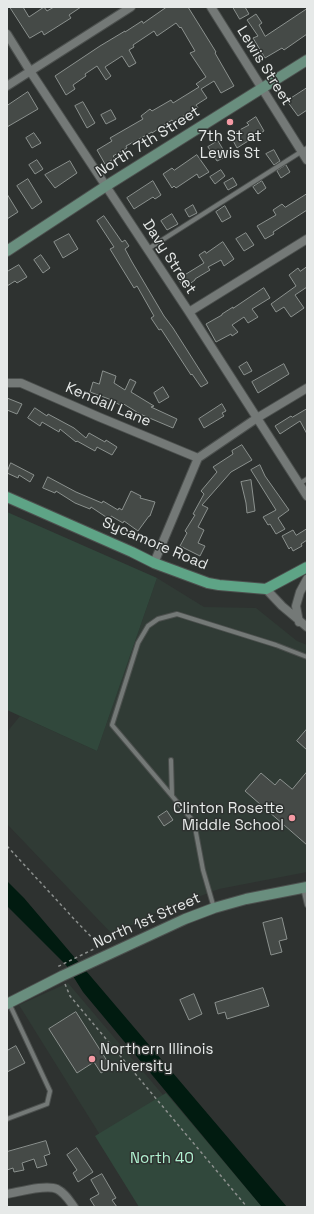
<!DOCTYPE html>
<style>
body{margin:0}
#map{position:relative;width:314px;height:1214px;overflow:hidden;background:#2e3230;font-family:"Space Grotesk",sans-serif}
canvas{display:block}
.frame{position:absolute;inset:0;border:8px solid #e6e9e8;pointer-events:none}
</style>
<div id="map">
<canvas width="314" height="1214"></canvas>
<div class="frame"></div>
</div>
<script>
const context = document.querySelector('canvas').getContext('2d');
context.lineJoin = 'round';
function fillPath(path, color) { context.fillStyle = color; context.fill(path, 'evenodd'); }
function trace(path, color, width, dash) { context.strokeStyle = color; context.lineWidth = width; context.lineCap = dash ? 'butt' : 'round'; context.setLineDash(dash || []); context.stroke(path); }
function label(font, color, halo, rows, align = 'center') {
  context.font = font + ' "Space Grotesk",sans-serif'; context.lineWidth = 3; context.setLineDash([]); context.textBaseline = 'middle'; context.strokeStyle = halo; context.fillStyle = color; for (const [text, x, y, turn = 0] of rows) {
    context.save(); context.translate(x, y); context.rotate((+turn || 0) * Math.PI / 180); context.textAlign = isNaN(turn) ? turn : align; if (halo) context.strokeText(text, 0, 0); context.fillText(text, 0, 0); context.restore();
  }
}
fillPath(new Path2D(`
 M157,578l47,29 52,1 41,33 10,4v227l-88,17 -64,24 -42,22 -106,-111v-92l13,-16 77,35z
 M68,983l190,224h-113l-126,-202z`), '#303b35');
fillPath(new Path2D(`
 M7,512l150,66 -60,173 -90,-41z
 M166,1093l96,114h-123l-44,-71z`), '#31483c');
fillPath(new Path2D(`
 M7,881l17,17 263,309h-25l-179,-215 -17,-27 -59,-59z`), '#011b10');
const building = new Path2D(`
 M10,7h13l6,10 15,-10 3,4 7,-4h27l-12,8 2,3 -27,17 -2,-4 -12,7z
 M167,7h21l28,45 -1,1 19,33 -13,7 -7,-12 -13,8 6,9 -11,7 2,3 -25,14 -1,-2 -20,13v-1l-26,14 1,2 -14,8 2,2 -10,6 -8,-14 15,-9 -2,-3 33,-19 -2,-3 9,-7 2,2 19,-11 2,3 26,-16 -3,-3 10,-7 -16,-24 5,-2 -14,-24 -1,1 -4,-5 -19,13 -3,-5 -21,14 1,2 -5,3 7,13 -7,4 -7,-11 -17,11 6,9 -5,4 -9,-14 -12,8 1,2 -13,9 2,4 -9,6 -11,-19 45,-30 25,-15v1l17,-11 1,2z
 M233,7h12l4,7 -9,5z
 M307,9v25l-23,16 -2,-2 -17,10 -12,-20 5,-2 -11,-16 9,-6 6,9 -3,2 6,11z
 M307,88v22l-9,6 -11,-15z
 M28,92l10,17 -31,18v-21z
 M83,102l12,21 -8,5 -12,-22z
 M111,110l5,9 -10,5 -5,-9z
 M256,117l8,14 -27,17 -7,-13 19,-10 -2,-2z
 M34,133l7,10 -9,5 -6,-10z
 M218,141l9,15 -10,5 -9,-14z
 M274,150l6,11 -6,4 -8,-11z
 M197,155l12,17 -10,6 -2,-4 -21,14 -2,-2 -2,2 -9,-14 9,-6 2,2z
 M37,160l6,9 -8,5 -6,-9z
 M70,161l7,12 -22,15 -10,-13z
 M286,165l4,7 -9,6 -4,-7z
 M221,170l4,6 -10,8 -5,-7z
 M233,178l4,7 -9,5 -4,-7z
 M28,179l14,23 -10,7 -15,-23z
 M153,181l8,14 -6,4 -2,-2 -19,12 -7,-11z
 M262,181l4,7 -8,6 -5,-7z
 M7,194l11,18 -11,7z
 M307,194v16l-34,22 1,2 -9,5 -8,-13 19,-11 -3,-5 9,-6 3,3z
 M193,205l4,8 -8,4 -4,-7z
 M225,206l6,11 -9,5 -6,-10z
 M172,214l6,10 -11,6 -6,-9z
 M104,216l18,26 3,-2 4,6 -4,3 7,13 32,54 9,12 35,55 -7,4 -9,-13 -1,1 -30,-46 -2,1 -8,-12 3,-2 -17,-30 -3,2 -24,-39 4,-2 -17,-26z
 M246,233l8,12 -10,6 -8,-12z
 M69,234l9,15 -15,9 -9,-16z
 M223,242l11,17 -10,7 -3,-6 -13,7 2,3 -15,9v1l-11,8 -6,-9 26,-16 -5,-8 6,-4 1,2z
 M41,255l9,13 -7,5 -9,-13z
 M19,265l8,12 -10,6 -2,-2 -8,5v-14z
 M307,267v20l-12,8 9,13 -13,9 -7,-10 -8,5 -5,-8 25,-18 -7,-11 9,-7 2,3z
 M264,288l6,10 -18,11 6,8 -10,6 -4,-6 -12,8 6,7 -6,4 -1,-2 -15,8 -10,-18 16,-9v-1l11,-7v1z
 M247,362l5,9 -8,4 -5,-8z
 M284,364l5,10 -31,19 -6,-11z
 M103,371l13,5 -2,7 11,7 5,-11 6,3 -5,10 23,14 -3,1 26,12 -4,9 -33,-14 -18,-11 -2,2 -11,-6 -19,-7 3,-10 6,2z
 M163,387l6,10 -10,6 -5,-10z
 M7,398l15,6 -5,10 -10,-4z
 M222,404l4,7 -4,2 2,3 -20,12 -5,-9z
 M35,408l12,8 1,-2 26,14 12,10 3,-5 16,9 1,-2 11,7 -5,8 -15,-8 -2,4 -18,-10 -1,1 -16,-13 -1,3 -17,-10 -2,4 -12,-8z
 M307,409v25l-7,-13 -20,13 -5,-8 16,-10 1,1z
 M242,445l10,15 -21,12 -29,33 6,3 -10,19 6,3 -6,13 7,3 -5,10 -20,-10 7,-13 -2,-2 10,-16 -2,-1 11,-20 -3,-3 16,-19 -4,-5 20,-13 -1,-3z
 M11,463l23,12 -4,7 -11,-7 -1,3 -11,-5z
 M260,465l5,11 24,34 -11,8 7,11 -9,5 -6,-10 -2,1 -5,-8 13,-7 -25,-40z
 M48,477l28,15 26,11 1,-2 15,9 1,-2 3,2 9,-19 10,5 -1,2 15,4 -5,14h-1l-11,15 -14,-10 -1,2 -12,-7 -2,3 -18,-12 -1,2 -15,-6 -19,-12 -1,2 -12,-5z
 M251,480l4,31 -8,2 -1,-10 -5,-21z
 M307,529v11l-6,4 1,2 -9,5 -2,-4 -2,2 -7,-13 11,-6 3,5z
 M307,729v21l-10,-9z
 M307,772v73l-62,-54 16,-18 14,12 5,-6 12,10z
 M167,811l6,9 -9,6 -6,-9z
 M282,918l5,21 -8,2 3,11 -11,3 -8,-32z
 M263,988l6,18 -42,13 -2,-7 -7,2 -3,-11z
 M194,994l8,20 -13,6 -9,-20z
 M76,1012l35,55 -10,6 -7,-11 -17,11 -28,-44z
 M16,1046l9,17 -18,9v-21z
 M46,1141l4,13 -6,2 3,9 -10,3 -3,-9 -12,4 2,7 -10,2 -1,-4 -6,2v-18z
 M77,1148l16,24 -15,10 -5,-9 4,-3 -10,-15z
 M102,1174l14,24 -4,2 5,7h-22l-5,-8 9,-5 -8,-14z`);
fillPath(building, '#454a47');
trace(building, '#8b918e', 1);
const lane = new Path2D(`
 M148,249l159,-101
 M299,484l8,-5
 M171,760l1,36
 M303,888l4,17
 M214,908l-11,-38 -9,-48 -82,-97 26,-82 10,-17 10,-7 19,-5 99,31 31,12
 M7,1119l40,-15 3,-13 -41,-88`);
const street = new Path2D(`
 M211,7l96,153
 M7,34l23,37 159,241 118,184
 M7,86l124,-79
 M189,312l118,-73
 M7,383h14l78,34 99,41
 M154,563l44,-105 59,-40 50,-30
 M266,589l16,17 25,21
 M299,622l-3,-16 4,-14 7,-13
 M7,1194c12,-2 39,-10 50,-5 8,4 12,11 17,18`);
const secondary = new Path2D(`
 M7,251l99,-65 201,-126
 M7,1004l55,-28 123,-57 29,-11 32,-9 61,-12`);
const primary = new Path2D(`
 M7,497l125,55 22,11 54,20 11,2 47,4 41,-22`);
trace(lane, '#4c504e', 6);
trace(street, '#4c504e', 10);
trace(secondary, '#4c504e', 12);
trace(primary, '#4c504e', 12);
trace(new Path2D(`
 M7,846l68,74 25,26 -43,21 1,1
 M65,984l5,12 177,211`), '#8c908e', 1.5, [3, 3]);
trace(lane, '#747977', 4);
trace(street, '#747977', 8);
trace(secondary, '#698e7e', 10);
trace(primary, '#5ea486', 10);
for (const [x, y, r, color] of [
 [230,122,4,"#f49aa4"],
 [292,818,4,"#f49aa4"],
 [92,1059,4,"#f49aa4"]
]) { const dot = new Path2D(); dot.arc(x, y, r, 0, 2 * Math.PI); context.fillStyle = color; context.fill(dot); trace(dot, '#2e3230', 1.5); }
label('15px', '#e6e9e8', '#2e3230', [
 ["Lewis Street",264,66,58],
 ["North 7th Street",148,142,-32],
 ["Davy Street",169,257,57],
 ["Kendall Lane",108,405,23],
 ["Sycamore Road",155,544,23],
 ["North 1st Street",147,921,-24]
]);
label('15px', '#e6e9e8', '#2e3230', [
 ["7th St at",230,137],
 ["Lewis St",230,154],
 ["Clinton Rosette",284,809,"right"],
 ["Middle School",284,826,"right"],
 ["Northern Illinois",100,1050,"left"],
 ["University",100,1067,"left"]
]);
label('15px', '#b1f2d1', '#2e3230', [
 ["North 40",162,1159]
]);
</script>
